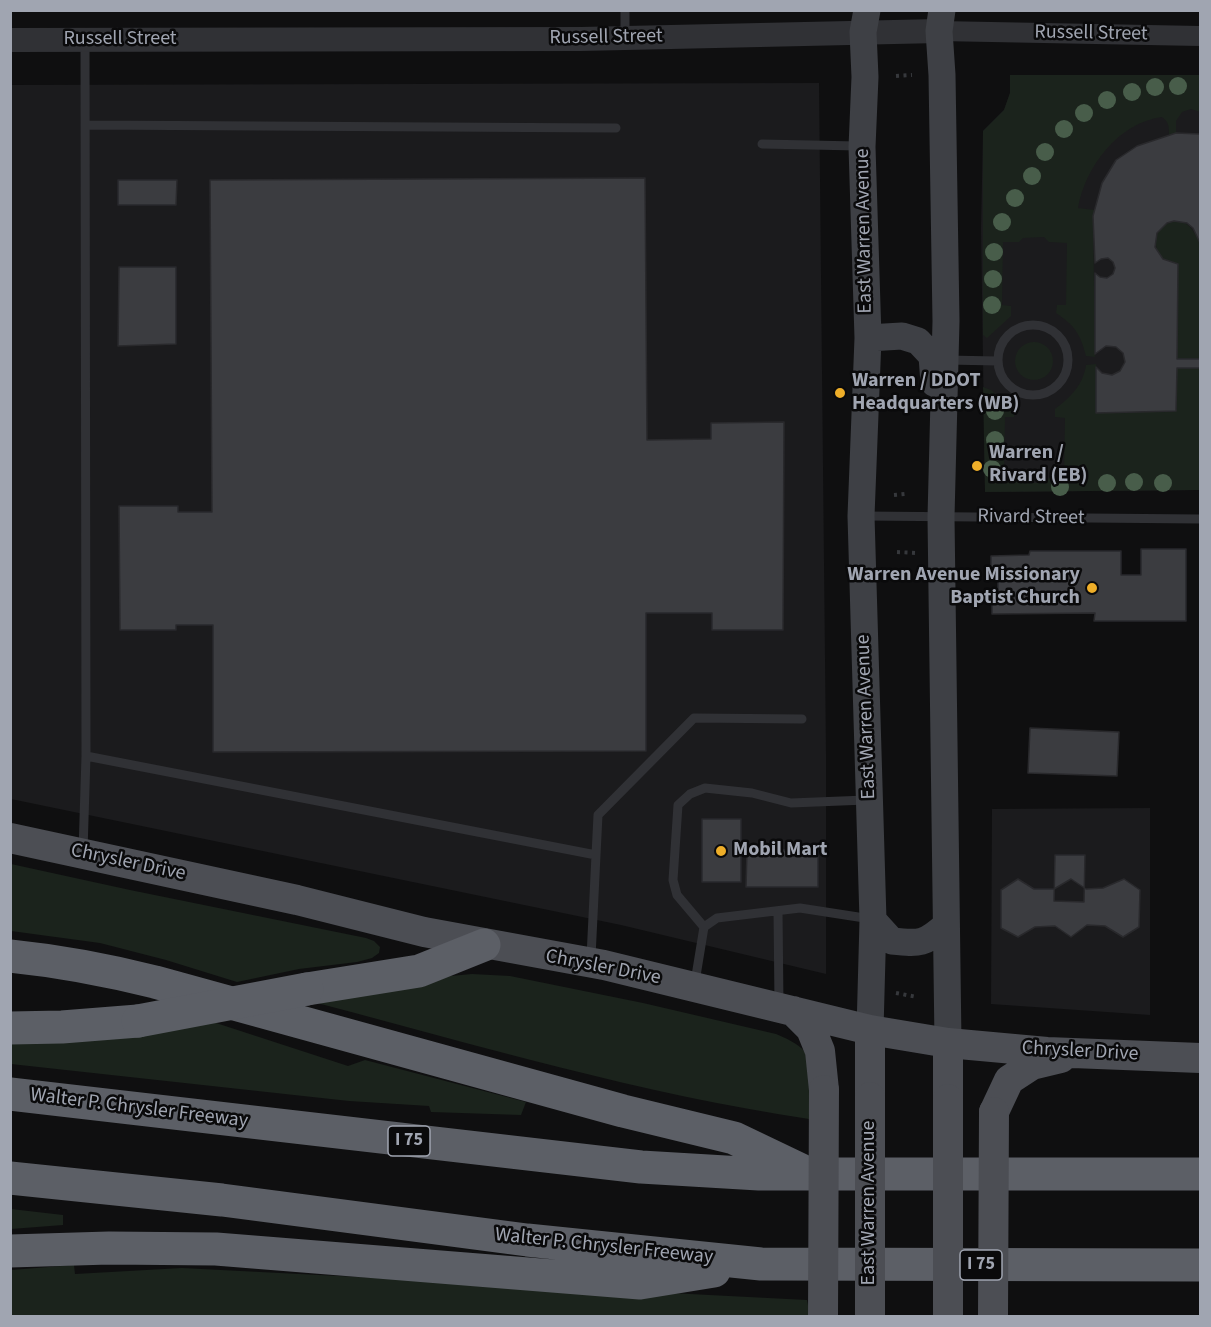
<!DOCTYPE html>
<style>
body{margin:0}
#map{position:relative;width:1211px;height:1327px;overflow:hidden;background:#0f0f10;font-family:"Source Sans 3",sans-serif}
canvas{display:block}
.frame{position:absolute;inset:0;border:12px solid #a0a5b1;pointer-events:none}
</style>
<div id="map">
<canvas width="1211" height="1327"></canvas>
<div class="frame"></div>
</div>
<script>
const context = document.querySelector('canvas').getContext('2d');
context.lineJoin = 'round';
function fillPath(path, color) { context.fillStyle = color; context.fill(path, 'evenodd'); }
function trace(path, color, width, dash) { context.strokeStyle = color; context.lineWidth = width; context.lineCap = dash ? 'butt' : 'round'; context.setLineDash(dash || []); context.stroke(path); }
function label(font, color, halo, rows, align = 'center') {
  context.font = font + ' "Source Sans 3",sans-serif'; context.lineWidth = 5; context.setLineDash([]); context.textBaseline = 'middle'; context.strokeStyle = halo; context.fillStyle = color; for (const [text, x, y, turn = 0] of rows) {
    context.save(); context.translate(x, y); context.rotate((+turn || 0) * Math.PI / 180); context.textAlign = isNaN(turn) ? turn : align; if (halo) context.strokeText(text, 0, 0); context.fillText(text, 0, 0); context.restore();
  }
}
fillPath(new Path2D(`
 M1010,75h190v415l-215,2 -4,-263 2,-98 21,-21 6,-17z
 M819,83l7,671v220l-205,-49 -610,-126 -1,-714z
 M1150,808v207l-159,-11 1,-195z`), '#1b1b1d');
fillPath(new Path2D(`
 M1010,75h190v37l-9,-3 -9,3 -6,9v12l-7,2c0,-8 0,-13 -7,-18 -44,6 -77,50 -84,91l17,2 -2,6 2,141 -9,-1c-6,-23 -11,-30 -30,-43l1,-8h9l1,-62 -18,-1 -5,-5 -21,1 -4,4h-16l-1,63 9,1v10l-24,22 -4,-3v-204l21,-21 6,-17z
 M1174,221c16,0 19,10 26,22v116h-23l-14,-100c-13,-15 -8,-33 11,-38z
 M1015 361a19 19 0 1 1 38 0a19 19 0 1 1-38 0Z
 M1096,364v49l80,-2 1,-43h23v122l-215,2 -2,-105 8,3 24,21 -1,6h-9l-1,59 15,1 6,6h20l5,-6h14l1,-59 -10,-1v-8c16,-12 28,-24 31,-44z
 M11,864l119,26 236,48 8,3 6,6 -1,6 -7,5 -15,4 -58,7 -62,13 -71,-22 -66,-17 -89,-12z
 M472,974l38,2 133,27 133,31c9,4 22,9 29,18 9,13 4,51 4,67 -167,-25 -329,-73 -492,-116l123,-26z
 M213,1022l135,44 17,-6 161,42 -5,13 -90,-3 -2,-6 -80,-5 -338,-37v-25z
 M11,1209l52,6v10l-52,4z
 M74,1265l1,9 107,-6 625,32 3,16h-799v-46z`), '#1b231c');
const building = new Path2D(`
 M1176,133l24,1v109l-7,-15 -6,-5 -13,-2 -7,2 -10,10 -2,14 8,12 15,5 -1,95h23v9h-23l-1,43 -80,2v-46l6,6 10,2 8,-4 5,-9 -2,-9 -7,-6 -10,-1 -11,8v-81l5,4 7,1 6,-4 2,-6 -2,-6 -5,-4 -7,1 -6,4 -2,-47 9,-33 14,-23 21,-14z
 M645,178l2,262 64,-1v-16l73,-1 -1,208h-71v-17h-66v138l-433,1v-127h-37v5h-56l-1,-124h59v6h34l-2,-332z
 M118,180h59l-1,25h-58z
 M119,267h57v77l-58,2z
 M1141,549h45v72h-92l1,-8 -103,1v-13h6v-33h-7v-12l38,-1 1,-4h91v24h20z
 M1030,728l89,4 -2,44 -89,-3z
 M702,819h39v63h-39z
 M747,850h71v37h-72z
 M1055,855h30l-1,47 -30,-1z
 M1018,879l16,10h20l17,-10 15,10 17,-1 21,-9 16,11 -1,37 -16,10 -18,-11 -18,-1 -16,12 -16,-11 -20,1 -17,10 -17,-9v-38z`);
fillPath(building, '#3b3c40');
trace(building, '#29292c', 1.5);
trace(new Path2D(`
 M896,76l16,-1
 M894,495l11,-1
 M897,552l20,1
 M896,993l21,4`), '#36383c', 4, [3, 4.5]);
trace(new Path2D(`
 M625,10v26
 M85,125l531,3
 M762,144l96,2
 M998 360a35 35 0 1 1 70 0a35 35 0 1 1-70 0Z
 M946,360l52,1
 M864,516l336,3
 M86,756l510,99 -5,102
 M83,851l3,-95 -1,-716
 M596,855l2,-40 96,-97 108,1
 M778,911l1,93
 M704,927l-27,-32 -4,-15 5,-75 12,-11 15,-6 47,5 39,10 75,-3
 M695,982l9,-55 13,-9 83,-10 71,11`), '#303135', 9);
trace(new Path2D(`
 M939,31l261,5`), '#303135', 20);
trace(new Path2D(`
 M10,40l571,-1 358,-8`), '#303135', 24);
trace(new Path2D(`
 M867,10l-4,22 2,45 -3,70 6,191 -7,178 12,404 -3,110
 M942,10l-3,21 3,44 4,246 -5,196 7,526
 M868,338l34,-2 16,5 14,15 2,27
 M873,920l19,21c28,3 33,3 54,-16`), '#3e4045', 27);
trace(new Path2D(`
 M10,838l287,62 127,32 180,33 266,65 78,13 99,9 153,6
 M793,1011l18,18 9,22 4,39
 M948,1043v56
 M870,1097v-67
 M994,1112l15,-32 23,-15 29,-7`), '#4c4e54', 30);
trace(new Path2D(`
 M10,956c49,5 97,14 145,26l468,129 111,27 69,33
 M307,989l112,-18 65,-26
 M10,1028l52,-1 76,-6
 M10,1094l631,73 118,7h441
 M10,1178l212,22 305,40 234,24 439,1
 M10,1251l99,-3 107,1 424,34 74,-12`), '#5c5f66', 33);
trace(new Path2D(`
 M948,1099v217
 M823,1316l1,-226
 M870,1316v-219
 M993,1316l1,-204`), '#4c4e54', 30);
trace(new Path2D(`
 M138,1021l169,-32`), '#5c5f66', 33);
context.fillStyle = '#485d4a';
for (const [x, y] of [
 [1178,86],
 [1155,87],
 [1132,92],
 [1107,100],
 [1084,113],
 [1064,129],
 [1045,152],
 [1032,176],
 [1015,198],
 [1002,222],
 [994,252],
 [993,279],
 [992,305],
 [995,411],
 [995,440],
 [992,469],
 [1134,482],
 [1107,483],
 [1163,483],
 [1060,487]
]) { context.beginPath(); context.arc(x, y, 9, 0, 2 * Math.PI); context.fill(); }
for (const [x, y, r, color] of [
 [840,393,6,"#eeae29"],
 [977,466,6,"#eeae29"],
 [1092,588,6,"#eeae29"],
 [721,851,6,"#eeae29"]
]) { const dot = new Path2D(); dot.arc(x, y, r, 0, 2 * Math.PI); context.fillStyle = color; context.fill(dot); trace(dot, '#0a0a0b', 2); }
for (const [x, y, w] of [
 [409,1141,42],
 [981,1265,42]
]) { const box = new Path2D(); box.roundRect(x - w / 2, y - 15, w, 30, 4.5); context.fillStyle = '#0a0a0b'; context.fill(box); trace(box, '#a0a5b1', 1.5); }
label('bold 18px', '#a0a5b1', null, [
 ["I 75",409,1141],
 ["I 75",981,1265]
]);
label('20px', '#a0a5b1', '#0a0a0b', [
 ["Russell Street",1091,34,1],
 ["Russell Street",606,38,-1],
 ["Russell Street",120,40],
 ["East Warren Avenue",865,231,-91],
 ["Rivard Street",1031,518,1],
 ["East Warren Avenue",867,717,-92],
 ["Chrysler Drive",128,863,12],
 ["Chrysler Drive",603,968,11],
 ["Chrysler Drive",1080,1052,3],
 ["Walter P. Chrysler Freeway",139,1109,7],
 ["East Warren Avenue",870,1203,-90],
 ["Walter P. Chrysler Freeway",604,1247,6]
]);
label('bold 20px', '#a0a5b1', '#0a0a0b', [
 ["Warren / DDOT",852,382],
 ["Headquarters (WB)",852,405],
 ["Warren /",989,454],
 ["Rivard (EB)",989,477],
 ["Warren Avenue Missionary",1080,576,"right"],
 ["Baptist Church",1080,599,"right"],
 ["Mobil Mart",733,851]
], 'left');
</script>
